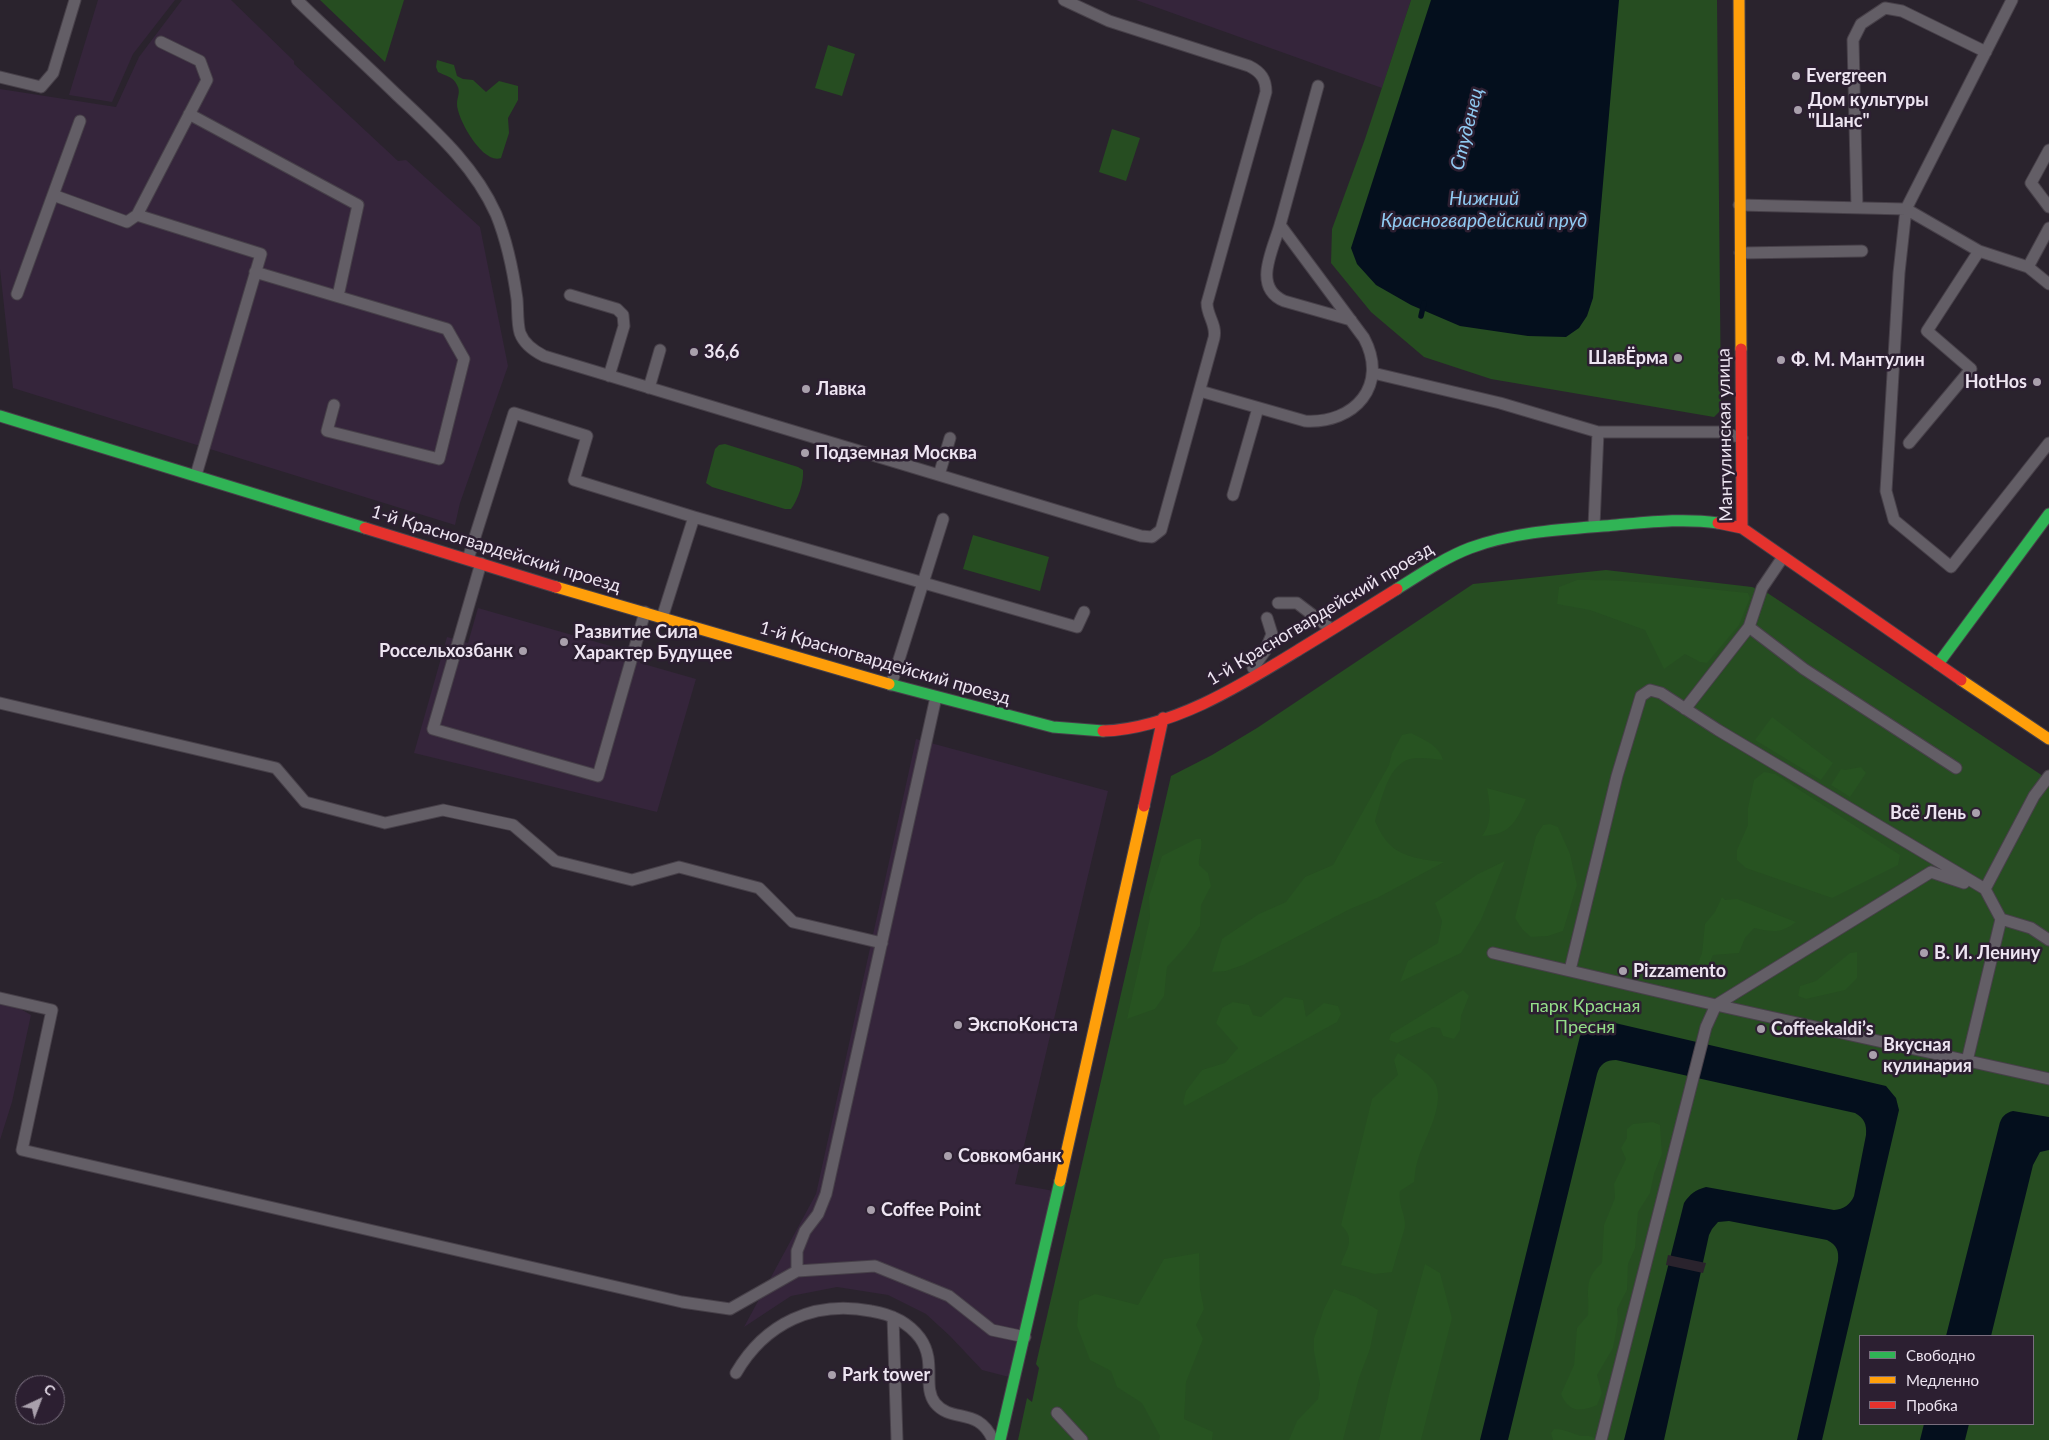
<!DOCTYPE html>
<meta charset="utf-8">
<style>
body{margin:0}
#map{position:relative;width:2049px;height:1440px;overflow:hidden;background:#2a232d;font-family:Lato,sans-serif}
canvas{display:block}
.legend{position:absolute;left:1859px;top:1335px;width:175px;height:90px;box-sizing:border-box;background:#2c1f31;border:1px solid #796e7e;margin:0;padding:6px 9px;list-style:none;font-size:15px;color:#ede4f1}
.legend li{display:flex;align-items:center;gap:10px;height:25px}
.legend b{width:25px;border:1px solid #796e7e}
.north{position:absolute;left:15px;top:1375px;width:50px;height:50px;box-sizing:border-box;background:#2c1f31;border:1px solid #796e7e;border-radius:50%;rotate:43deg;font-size:14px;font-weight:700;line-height:20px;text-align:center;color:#ede4f1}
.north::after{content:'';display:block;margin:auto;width:18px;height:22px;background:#a9a0ac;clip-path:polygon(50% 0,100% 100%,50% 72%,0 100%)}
</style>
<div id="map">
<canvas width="2049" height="1440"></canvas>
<ul class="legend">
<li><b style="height:6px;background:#30b455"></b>Свободно</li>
<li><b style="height:6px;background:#ff9f0a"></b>Медленно</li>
<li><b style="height:6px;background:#e5322d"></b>Пробка</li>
</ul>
<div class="north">С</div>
</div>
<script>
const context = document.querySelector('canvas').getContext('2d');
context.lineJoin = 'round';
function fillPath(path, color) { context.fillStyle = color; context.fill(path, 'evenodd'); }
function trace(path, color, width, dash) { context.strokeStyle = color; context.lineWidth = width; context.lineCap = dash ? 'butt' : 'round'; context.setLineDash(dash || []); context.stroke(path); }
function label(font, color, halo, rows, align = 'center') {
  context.font = font + ' Lato,sans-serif'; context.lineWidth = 5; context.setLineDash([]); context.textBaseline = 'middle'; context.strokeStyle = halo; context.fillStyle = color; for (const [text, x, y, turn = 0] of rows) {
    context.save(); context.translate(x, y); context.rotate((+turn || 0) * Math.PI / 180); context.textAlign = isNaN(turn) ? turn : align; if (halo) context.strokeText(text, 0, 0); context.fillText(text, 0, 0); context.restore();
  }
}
fillPath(new Path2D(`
 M98,0h77l-42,54 -21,48 -43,-7z
 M182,0h49l63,61v3l104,97 8,-1 74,67 28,139 -48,137 -5,22 -442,-137 -13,-119v-180l116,18 23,-50z
 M1136,0h275l-29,88z
 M478,608l164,47 -2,8 56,16 -39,133 -243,-59 33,-116 21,6z
 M916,739l192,52 -93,393 39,7 -45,186 -27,-7 -32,-34 -24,-22 -38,-19 -51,-8 -46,9 -47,31 72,-133z
 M0,997l31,18 -19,87 -12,38z`), '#35253b');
fillPath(new Path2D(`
 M320,0h84l-19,62z
 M1411,0h306l4,403 -2,9 -5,5 -223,-38 -67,-22 -53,-45 -40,-49 1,-34 33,-90z
 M828,45l27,9 -13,42 -27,-8z
 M437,60l17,5 3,11 6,3 10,1 13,12 13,-11 19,5v14l-10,18 1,15 -8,25c-18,7 -44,-39 -44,-54 0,-7 4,-12 0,-19 -4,-9 -12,-9 -19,-13l-2,-5z
 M1112,129l28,9 -14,43 -27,-9z
 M725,444l73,23 5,3c1,12 -5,30 -12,39h-6l-73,-22 -6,-4 9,-34 4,-4z
 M973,535l76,22 -9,34 -77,-22z
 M1606,570l146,17 14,5 283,188v660h-1031l9,-42 5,4 7,-34 -3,-4 135,-588 41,-21 45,-27 216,-144zM1860,1336h173v88h-173z`), '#264d21');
fillPath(new Path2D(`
 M1577,580c58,-1 114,7 171,13l2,5 -11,27 -32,38 -7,-1 -15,-8 -21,15 -19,-39 -55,-20 -33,-6 2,-17z
 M1772,717l61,46 -12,17 -66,-40z
 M1411,733c13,7 28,12 32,27 -11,-1 -25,-4 -36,0 -20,8 -26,42 -32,61 3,6 6,13 10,18 12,18 39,21 59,23l-67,36 -27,11 -107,56 -17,6 -14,1 10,-33 37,-25 27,-12 19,-25 28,-12 56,-100 3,-12 10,-18z
 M1861,767l5,6 -16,24 -19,-12 10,-16 4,1z
 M1764,772l11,2 125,81 -2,10 -66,33 -86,-30 -9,-8v-10l11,-25v-17l6,-28z
 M1487,788l39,11c-10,24 -17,36 -44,37 11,-14 8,-31 5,-48z
 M1550,824l8,3 12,27 7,31 -14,46 -15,5 -17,1 -9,-8 -7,-11 21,-82 7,-11z
 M1196,839h5c2,9 -3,17 -2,26l9,8 3,13 -10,19 -1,21 -14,20 -19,21 -3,29 -9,13 -28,10 23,-101 -1,-21 13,-41z
 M1505,861l-24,59 -20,33 -61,29 8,-21 30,-18 4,-22 -7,-18 43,-29z
 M1722,897l3,3 12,-1 59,23c-15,12 -24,10 -42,6l-9,10 -6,15 -26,2 -4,10 -11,12 -2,-9 6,-15 3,-29 10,-12z
 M1857,952v26l-12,12 -39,9 -8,-3 2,-10 16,-5 34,-28z
 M1463,990l6,6 -8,20 -1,14 -6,9 -11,-3 -3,-8 -8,-1 -35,16 -8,-3 2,-6z
 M1285,997l18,3 3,17 18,-14 14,3 3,8 -4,8 -152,84 -2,-3 3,-12 16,-21 23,-7 13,-15 -22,-25 6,-15 11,-6 16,3 4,10 8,2z
 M1398,1053c10,7 34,21 38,32 9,23 -14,57 -19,78 -2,6 -2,13 -3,19l-14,9c-2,16 6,23 5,36l-13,45 -17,2 -34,-9c4,-15 16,-25 0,-40l31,-126 26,-24 -4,-15z
 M1653,1122l7,3 2,29 -8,20 -4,19 -12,19 -3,36 -7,16 -1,26 -10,19 1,12 -5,27 -16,27 5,18 -5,12c-16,7 -28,8 -36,-11l13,-29 3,-37 11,-13c2,-22 -6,-35 14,-52l2,-38 11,-27 -1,-14 12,-25 -5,-11 6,-10v-9l6,-5z
 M1199,1253l1,36 4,20 -8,16 7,14 -17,43 -2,37 29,13 -1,8h-53l1,-4 -18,-33 -25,-16 -6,-16 -21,-11 -13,-34 2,-25 16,-7 43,11 26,-46z
 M1425,1264l15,9 12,45 -31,122h-42l11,-50z
 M1334,1289l22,8 22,13 -8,39 -11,29 -16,62h-54l8,-19 21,-22 2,-15 -6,-33v-13l10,-29z
 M1554,1429c9,0 15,3 24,6 8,3 11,-2 19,5h-44l-2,-7z`), '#275321');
fillPath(new Path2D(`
 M1431,0h188l-26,298 -6,18 -8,12 -13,9 -38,-1 -68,-10 -49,-21 -35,-20 -19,-21 -6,-16z
 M1602,1020l284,66 10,12 3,12 -77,330h-25l41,-179c1,-10 -1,-16 -11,-21l-98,-19 -11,1 -6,7 -3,6 -45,205h-40l60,-237c6,-9 11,-13 22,-16l128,23c10,-1 16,-5 20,-14l12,-61c1,-11 -2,-17 -11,-22l-239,-53c-10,0 -16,4 -19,14l-89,366h-28l100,-404 10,-12z
 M2013,1111l36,6v33l-9,2 -7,13 -42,171h-45l53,-210c2,-9 6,-13 14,-15z
 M1924,1424h45l-4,16h-45z`), '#040f1d');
fillPath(new Path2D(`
 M1668,1255l38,8 -3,10 -37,-8z`), '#2a232d');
trace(new Path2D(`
 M1421,316l3,-13`), '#040f1d', 5.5);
const lane = new Path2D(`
 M297,0c33,32 67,63 100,95 38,36 77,70 99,119 11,27 17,56 21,85 1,10 0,24 3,34 4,11 14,18 24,23l597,180 11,1 9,-7 53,-192c3,-13 -7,-22 -7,-35l59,-211c0,-13 -5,-20 -17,-26l-140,-45 -45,-21
 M2012,0l-106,209 -7,64 -13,218 8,29 57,47 98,-124
 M161,42l39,19 7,19 -70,135 124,39 -65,221
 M0,77l41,10 12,-14 22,-73
 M189,114l169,91 -20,91
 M80,121l-27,74 74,27 10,-7
 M2049,150l-18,33 18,24
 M1739,205l167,4 73,42 49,16 21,17
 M1857,208l-4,-168 8,-16 24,-16 17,3 84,41
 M1280,225c-7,25 -28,62 4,76l67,19
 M1740,253l122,-2
 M2028,267l21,-39
 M255,272l192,57 17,30 -25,100 -112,-28 7,-26
 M17,294l36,-99
 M570,295l47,14 6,6 1,11 -15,50
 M1373,373l127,30 98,29
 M649,388l11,-38
 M1200,391l105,30c50,3 84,-36 59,-83l-84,-113 38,-139
 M1909,443l62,-74 -44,-38 52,-80
 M939,475l11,-37
 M1233,495l25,-87
 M1594,526l4,-94h122l22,6
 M468,559l46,-146 73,23 -13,44 120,37 383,110 7,-15
 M481,563l-48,166 165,47 47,-164
 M1278,603h19l34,26
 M662,618l32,-101
 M1749,627l55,42 152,99
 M1253,668l12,-17 7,-17 -5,-16
 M891,685l52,-166
 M0,703l276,65 29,34 80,21 58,-13 70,15 42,36 77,19 47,-13 80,21 34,34 89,21
 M1685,709l64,-82 13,-39 21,-31
 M1931,872l33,11
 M1985,889l49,-93 15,-20
 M1493,953l223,52 333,74
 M1570,970l47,-194 24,-80 9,-6 11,3 57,37 267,159 16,30 30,9 18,12
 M0,998l52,12 -30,140 660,152 48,7 67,-38 78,-5 74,30 43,34 33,7
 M1967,1061l34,-142
 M797,1271v-20l8,-20 13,-17 8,-20 110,-497
 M893,1317l4,123
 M736,1373c29,-50 78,-73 135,-62 19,3 37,11 49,27 17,24 2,48 15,65 17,21 43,3 58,37
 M1057,1413l25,27
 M1601,1440l105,-413 10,-22 215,-133`);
const fast = new Path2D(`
 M0,416l365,112
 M1397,589c24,-15 47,-31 73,-41 46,-17 98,-19 146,-23 34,-3 68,-7 102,-2
 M1938,664l111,-150
 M889,684l164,43 50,4
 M1000,1440l60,-259`);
const slow = new Path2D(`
 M1739,0l2,349
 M556,587l333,97
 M1961,680l88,59
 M1060,1181l84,-375`);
const jam = new Path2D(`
 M1741,349l1,179
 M1718,523l24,5 219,152
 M365,528l191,59
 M1103,731c69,-2 140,-47 197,-82 33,-20 65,-40 97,-60
 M1144,806l19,-88`);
trace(lane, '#474049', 13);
trace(fast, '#474049', 13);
trace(slow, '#474049', 13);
trace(jam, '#474049', 13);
trace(lane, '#635e66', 11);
trace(fast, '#30b455', 11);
trace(slow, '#ff9f0a', 11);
trace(jam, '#e5322d', 11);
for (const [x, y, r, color] of [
 [1796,76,5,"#a9a0ac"],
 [1798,110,5,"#a9a0ac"],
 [694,352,5,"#a9a0ac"],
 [1678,358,5,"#a9a0ac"],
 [1781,360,5,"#a9a0ac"],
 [2037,382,5,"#a9a0ac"],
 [806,389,5,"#a9a0ac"],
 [805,453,5,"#a9a0ac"],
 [564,642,5,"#a9a0ac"],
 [523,651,5,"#a9a0ac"],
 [1976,813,5,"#a9a0ac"],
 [1924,953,5,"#a9a0ac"],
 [1623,971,5,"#a9a0ac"],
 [958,1025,5,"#a9a0ac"],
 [1761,1029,5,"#a9a0ac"],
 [1873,1055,5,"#a9a0ac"],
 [948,1156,5,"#a9a0ac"],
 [871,1210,5,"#a9a0ac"],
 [832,1375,5,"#a9a0ac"]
]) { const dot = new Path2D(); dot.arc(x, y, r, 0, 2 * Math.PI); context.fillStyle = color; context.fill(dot); trace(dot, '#2c1f31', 2); }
label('bold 18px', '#ede4f1', '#2c1f31', [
 ["Evergreen",1806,76],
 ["Дом культуры",1808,100],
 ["\"Шанс\"",1808,121],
 ["36,6",704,352],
 ["ШавЁрма",1668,358,"right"],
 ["Ф. М. Мантулин",1791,360],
 ["HotHos",2027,382,"right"],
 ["Лавка",816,389],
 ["Подземная Москва",815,453],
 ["Развитие Сила",574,632],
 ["Характер Будущее",574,653],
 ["Россельхозбанк",513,651,"right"],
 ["Всё Лень",1966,813,"right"],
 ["В. И. Ленину",1934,953],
 ["Pizzamento",1633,971],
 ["ЭкспоКонста",968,1025],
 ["Coffeekaldi’s",1771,1029],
 ["Вкусная",1883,1045],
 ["кулинария",1883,1066],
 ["Совкомбанк",958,1156],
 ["Coffee Point",881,1210],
 ["Park tower",842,1375]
], 'left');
label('18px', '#ede4f1', '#2c1f31', [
 ["Мантулинская улица",1725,435,-91],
 ["1-й Красногвардейский проезд",496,549,17],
 ["1-й Красногвардейский проезд",1320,614,-31],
 ["1-й Красногвардейский проезд",885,663,16]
]);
label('18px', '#94de89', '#2c1f31', [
 ["парк Красная",1585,1006],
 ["Пресня",1585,1027]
]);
label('italic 19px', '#90caf2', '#2c1f31', [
 ["Студенец",1467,129,-76],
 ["Нижний",1484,199],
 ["Красногвардейский пруд",1484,221]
]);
</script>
